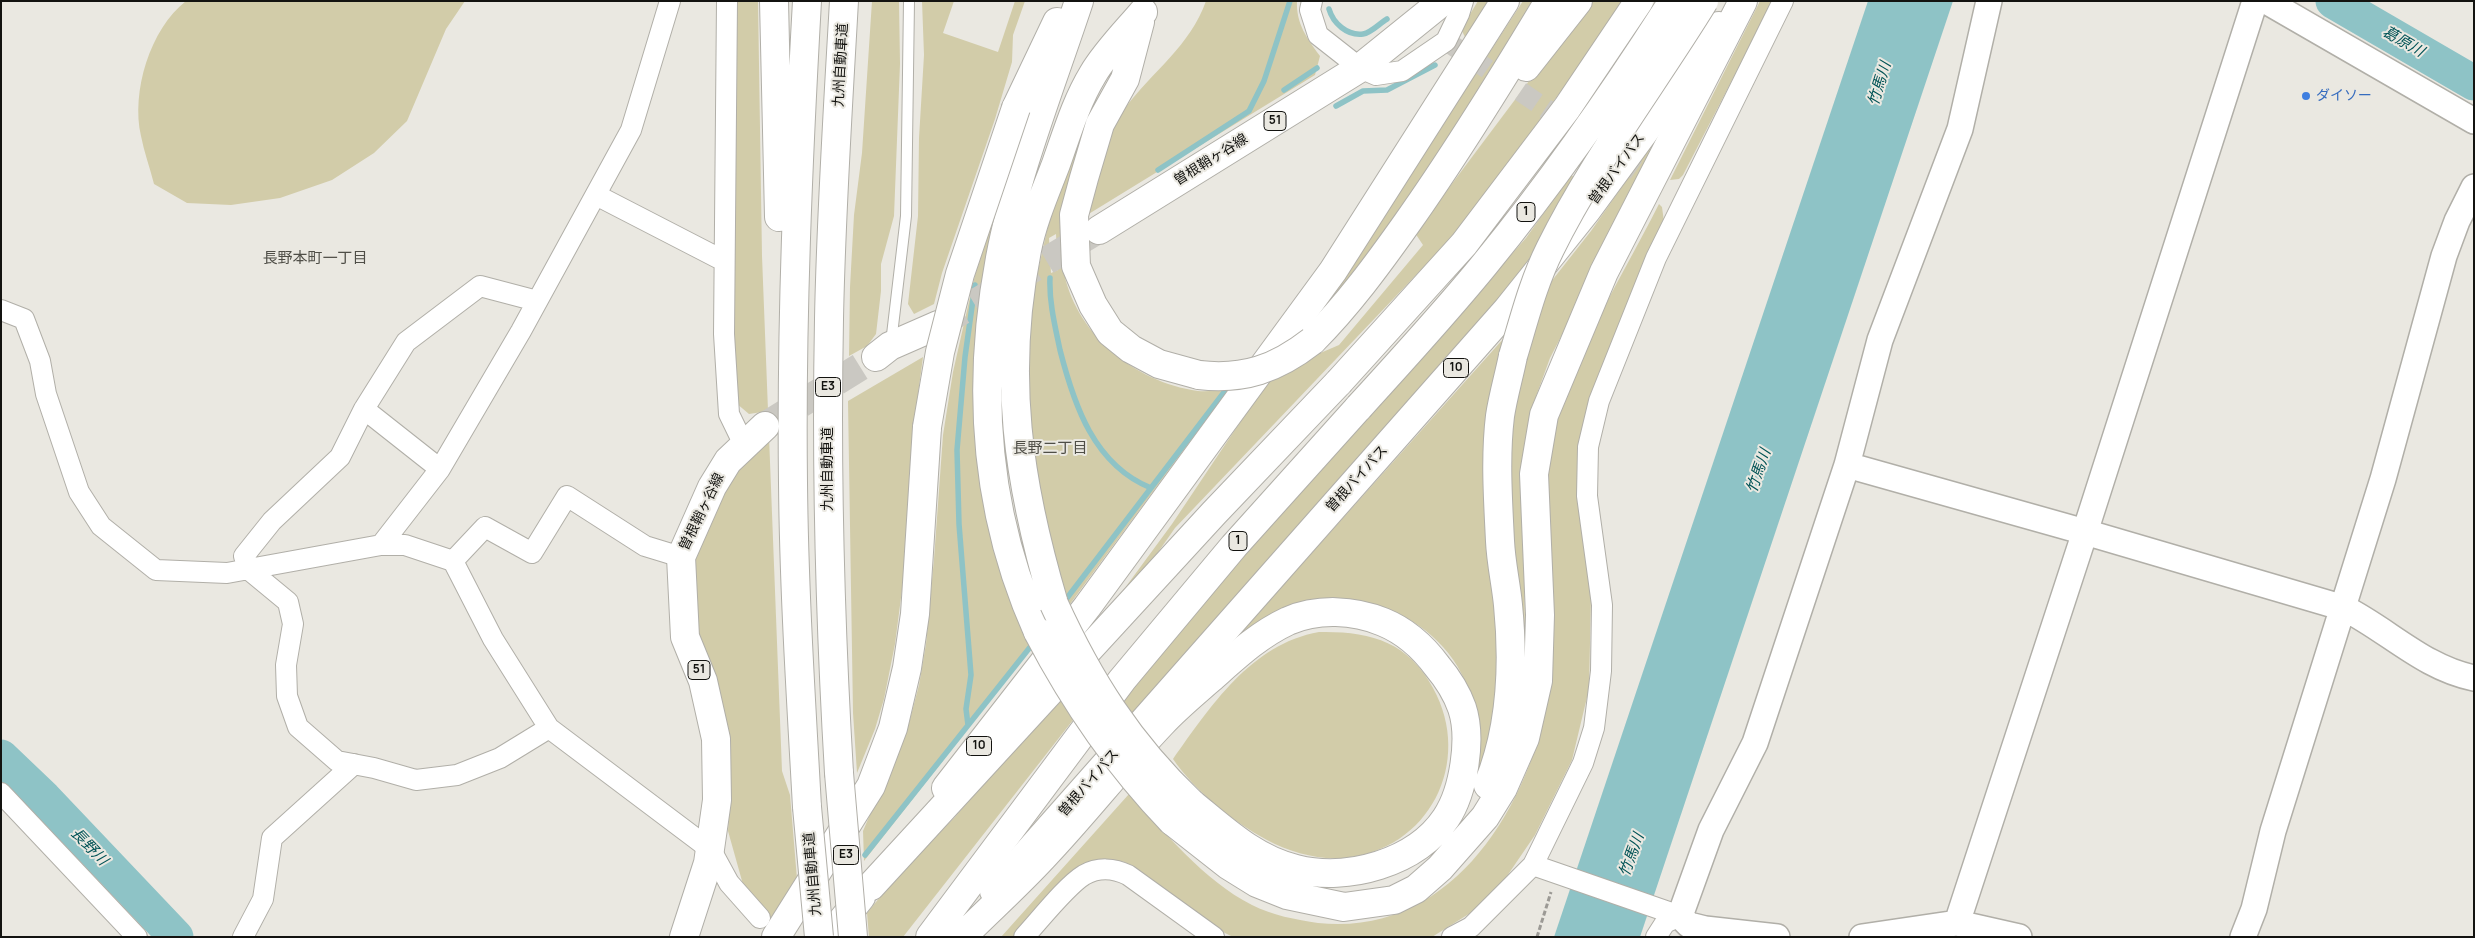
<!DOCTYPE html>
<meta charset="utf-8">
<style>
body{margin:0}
#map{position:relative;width:2475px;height:938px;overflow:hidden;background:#eae8e1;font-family:Manrope,sans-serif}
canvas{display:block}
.frame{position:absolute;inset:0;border:2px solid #131310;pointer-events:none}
</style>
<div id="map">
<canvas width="2475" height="938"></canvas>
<div class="frame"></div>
</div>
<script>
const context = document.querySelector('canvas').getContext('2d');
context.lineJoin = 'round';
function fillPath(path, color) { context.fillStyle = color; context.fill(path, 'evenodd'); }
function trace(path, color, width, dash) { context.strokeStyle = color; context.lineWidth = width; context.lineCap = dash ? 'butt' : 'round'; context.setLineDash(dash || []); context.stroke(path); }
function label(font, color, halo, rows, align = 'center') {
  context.font = font + ' Manrope,"Noto Sans JP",sans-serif'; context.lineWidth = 4; context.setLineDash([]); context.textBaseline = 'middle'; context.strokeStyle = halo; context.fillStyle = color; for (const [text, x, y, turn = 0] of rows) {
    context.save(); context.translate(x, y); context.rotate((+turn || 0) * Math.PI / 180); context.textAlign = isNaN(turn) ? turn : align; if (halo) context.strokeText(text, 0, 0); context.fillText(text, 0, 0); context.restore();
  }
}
fillPath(new Path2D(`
 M186,1h279l-19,28 -39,92 -33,32 -42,27 -52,18 -49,7 -44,-2 -33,-19c-4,-16 -10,-32 -13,-48 -10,-44 9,-107 45,-135z
 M732,1h26l4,255 20,515 8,24 7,84 -27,40 -18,-17 -8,-14 -16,-57 3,-49 -6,-36 -24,-74 -15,-103 25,-74 54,-49 -3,-34 -13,2 -13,-11 -5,-9z
 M872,1h27l1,63 -6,152 -13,48v27l-5,43 -9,12 -18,10 1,-69 4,-72 8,-62z
 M922,1h32l-11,32 55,19 17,-51h10l-12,34 -1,27 -17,57 -53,154 -8,31 -20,10 -6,-10 10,-88 1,-78 5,-83z
 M1206,1h91c-1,23 10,37 23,55l-5,19 -228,140c9,-36 15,-77 38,-107 28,-37 65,-62 81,-107z
 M1478,1h14l-25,40 -6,-12z
 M1523,1h10c-65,108 -132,216 -214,313z
 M1589,1h35l-43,63 -123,167 -283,297 -35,50 -46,52 78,-106 95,-142 25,-11 26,-17 21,-9 84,-100 -8,-12z
 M1760,1h13l-90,174 -4,4 -9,1z
 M1096,89l3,1 -22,65 -14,113c11,65 71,114 135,123 10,1 21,-1 30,-1l-158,214 -14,-37 -24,-103 -6,-120 9,-60 13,-58zM1056,234l2,36 -7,3 -2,-35z
 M1662,134l-48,100 -64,124 -20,55 -7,53 2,172 -4,31 -13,-205 7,-68 28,-104 48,-61 58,-83z
 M1571,175l3,2 -13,21 -30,65 -398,453 -11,-15 102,-125 302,-338z
 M1659,204l3,3 2,15 -78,194 5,181 -2,92 -17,71 -37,75 -30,44 -25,28 -48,30h-199l-16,-8 -28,-19 -64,-48 -17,-3 -15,3 -77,75h-15l128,-143c37,39 74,86 123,111 19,10 45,15 66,18 138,15 217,-125 233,-242l-4,-208c10,-96 69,-184 112,-269z
 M996,211l-19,123 55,313 -168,214 -1,-30 46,-108 10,-38 7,-41 8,-85 9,-124 10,-63 22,-97z
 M1504,338c-25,82 -18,173 -11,257 3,36 10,74 6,110 -4,28 -19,72 -30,98 -2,-7 6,-19 8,-28 5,-23 5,-49 -3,-71 -7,-21 -16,-41 -31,-57 -38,-43 -103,-59 -156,-39 -14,5 -33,13 -42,25l-3,-2z
 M923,357l-10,75 -7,97v30l-11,85 -11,55 -9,30 -18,44 -4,-60 -5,-312z
 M1319,632c50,-1 89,9 114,56 41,74 -4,163 -90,170 -26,2 -53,-6 -76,-18 -35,-19 -71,-48 -94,-81 37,-52 78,-115 146,-127z
 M1059,696l14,24 -170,217h-34l-2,-24 31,-38 56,-57z`), '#d2cca9');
fillPath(new Path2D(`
 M1868,1h85l-313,936h-86z`), '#8ec3c6');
trace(new Path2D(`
 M1329,9c4,14 18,27 34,25 8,-1 17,-11 24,-15
 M1284,90l33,-22
 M1336,106l27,-15 24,-1 48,-25
 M1158,170l91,-59 15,-30 26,-80
 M1050,278c-1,24 5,48 10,72 14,55 34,115 91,138
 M1067,598l158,-207
 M968,725l-2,-16 5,-34 -12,-151 -2,-74 8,-93 10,-72
 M865,855l166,-209`), '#8ec3c6', 5.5);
trace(new Path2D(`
 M2333,1l141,82
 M1,757l43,41 132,139`), '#8ec3c6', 35);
trace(new Path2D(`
 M1446,41l221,150`), '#cac8c2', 20, [20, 10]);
trace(new Path2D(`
 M938,325l155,-92
 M765,426l111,-69`), '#cac8c2', 28, [28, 14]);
const service = new Path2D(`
 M891,343l15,-127 3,-215`);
const minor = new Path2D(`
 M727,1l-3,333 5,80 16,33
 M1312,1l-2,9 8,25 42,33 16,7 26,-4 44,-30 13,-27 4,-13
 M596,195l128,66
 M1,310l23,9 16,42 6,33 33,98 22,34 55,44 71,3 154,-28h24l48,16 40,78 56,89 162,122 18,33 31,35
 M364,409l42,-67 74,-56 57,15
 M440,469l-76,-60 -24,48 -68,64 -28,35 4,13 40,33 5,22 -7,41 1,31 11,31 39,34 37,7 42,12 41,-5 43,-17 49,-30
 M381,545l59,-76 81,-138 110,-201 39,-129
 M453,561l32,-34 47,26 35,-57 78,50 36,11
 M1,793l136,144
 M1533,865l147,51
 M243,937l20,-38 9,-61 82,-74
 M1024,937c15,-16 42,-51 60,-62 14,-8 30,-7 44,0l86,62
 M1452,937l19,-10 62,-62 50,-102 11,-35 7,-57 1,-66 -15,-109 1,-49 11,-46 57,-143 127,-257
 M1656,937l9,-14 15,-7`);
const tertiary = new Path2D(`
 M2266,1l208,120
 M1847,465l238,67 259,76c44,22 80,60 130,70
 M1957,923l128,-391 170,-531
 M1777,937l-72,-8 -16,-4 -9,-9 31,-86 44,-87 92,-278 33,-125 80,-211 29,-128
 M1862,937l95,-14 62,14
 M2243,937l11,-28 19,-78 110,-352 61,-223 13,-35 17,-34`);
const primary = new Path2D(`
 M1099,230l261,-162 83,-67
 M876,357l14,-11 48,-21
 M684,937l24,-74 9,-63 -1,-61 -13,-58 -18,-44 -4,-80 31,-70 16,-26 37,-35`);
const trunk = new Path2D(`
 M946,788l141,-181 246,-336 172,-270
 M994,891l513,-581 80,-100 115,-157 17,-27
 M829,937l32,-40`);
const motorway = new Path2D(`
 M774,1l5,216
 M807,1c-9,161 -16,321 -14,482 1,108 8,216 14,324
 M1140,22l-15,57 -25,45 -16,54 -10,37 2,51 17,39 17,27 21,17 28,15 40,11
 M1526,67l52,-66
 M1016,108l41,-86
 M1312,341c36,-36 66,-77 95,-118 51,-72 97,-147 142,-222
 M1054,604c-36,-121 -52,-229 -27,-354 6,-30 18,-57 29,-86 11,-31 20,-62 37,-90 13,-22 33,-42 50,-62
 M1038,632c-54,-120 -62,-246 -38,-374 16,-85 52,-175 79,-257
 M839,773c-9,-152 -13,-303 -10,-454 2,-106 9,-212 15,-318
 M1488,785c23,-56 26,-120 20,-180 -2,-21 -7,-42 -8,-64 -2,-41 -5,-84 0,-125 3,-20 9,-40 13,-60
 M1172,821l56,44 29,18 30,12 57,12 50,-7 22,-11 24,-21 45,-51 18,-29 22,-50 13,-57 2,-66 -6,-141 10,-59 60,-143 139,-271
 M871,886l343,-373 125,-131
 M776,937l95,-151 22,-58 14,-60 8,-54 12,-187
 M930,937l192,-257 112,-134 125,-139
 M962,937c27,-27 55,-52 81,-80 41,-43 78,-91 119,-134 15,-16 32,-30 48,-44 25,-22 48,-44 78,-58 30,-13 66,-11 95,1 22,9 40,25 54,44 11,13 19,25 25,42 10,30 2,83 -16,110 -30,45 -99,64 -150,51 -42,-10 -73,-40 -105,-66`);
trace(service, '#b1afa8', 12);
trace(minor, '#b1afa8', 22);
trace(tertiary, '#b1afa8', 28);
trace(primary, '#b1afa8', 30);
trace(trunk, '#b1afa8', 30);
trace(motorway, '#b1afa8', 30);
trace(new Path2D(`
 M1537,937l14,-45`), '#9c9a95', 3, [5, 2.5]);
trace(service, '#fff', 10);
trace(minor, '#fff', 20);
trace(tertiary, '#fff', 25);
trace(primary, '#fff', 28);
trace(trunk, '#fff', 28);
trace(motorway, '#fff', 28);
const motorwayBridge = new Path2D(`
 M1513,356c11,-36 20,-73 37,-107 43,-87 103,-165 154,-248
 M1199,375c45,5 77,-6 113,-34
 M1339,382l125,-138 103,-136 72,-107
 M1359,407c43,-47 86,-94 126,-143 68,-83 130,-172 188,-263
 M927,427l13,-75 20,-78 56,-166
 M1054,604c35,77 75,140 137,199
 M1038,632c36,69 80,133 134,189
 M839,773l14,164
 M807,807l12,130`);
trace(motorwayBridge, '#b1afa8', 30, []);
trace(motorwayBridge, '#fff', 28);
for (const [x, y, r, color] of [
 [2306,96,5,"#3f7fe0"]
]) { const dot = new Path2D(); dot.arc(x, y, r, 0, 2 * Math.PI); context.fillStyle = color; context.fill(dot); trace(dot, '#eae8e1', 2); }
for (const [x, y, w] of [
 [1275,121,22],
 [1526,212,18],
 [1456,368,25],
 [828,387,25],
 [1238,541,18],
 [699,670,22],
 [979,746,25],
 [846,855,25]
]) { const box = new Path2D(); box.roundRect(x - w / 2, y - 9.5, w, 19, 4); context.fillStyle = '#eae8e1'; context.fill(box); trace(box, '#131310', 1); }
label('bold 12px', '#131310', null, [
 ["51",1275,121],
 ["1",1526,212],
 ["10",1456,368],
 ["E3",828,387],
 ["1",1238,541],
 ["51",699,670],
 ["10",979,746],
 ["E3",846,855]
]);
label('14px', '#131310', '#eae8e1', [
 ["九州自動車道",841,65,-87],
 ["曽根鞘ヶ谷線",1211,160,-32],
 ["曽根バイパス",1617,169,-54],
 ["九州自動車道",828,469,-90],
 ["曽根バイパス",1357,479,-48],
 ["曽根鞘ヶ谷線",702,512,-64],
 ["曽根バイパス",1089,783,-49],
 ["九州自動車道",813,874,-95]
]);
label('14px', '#366cbe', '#eae8e1', [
 ["ダイソー",2316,96]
], 'left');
label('italic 15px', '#005356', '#eae8e1', [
 ["葛原川",2403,42,30],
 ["竹馬川",1880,84,-73],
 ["竹馬川",1759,471,-71],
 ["長野川",89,847,46],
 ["竹馬川",1632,855,-70]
]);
label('15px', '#4f4e47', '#eae8e1', [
 ["長野本町一丁目",315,259],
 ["長野二丁目",1050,449]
]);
</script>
